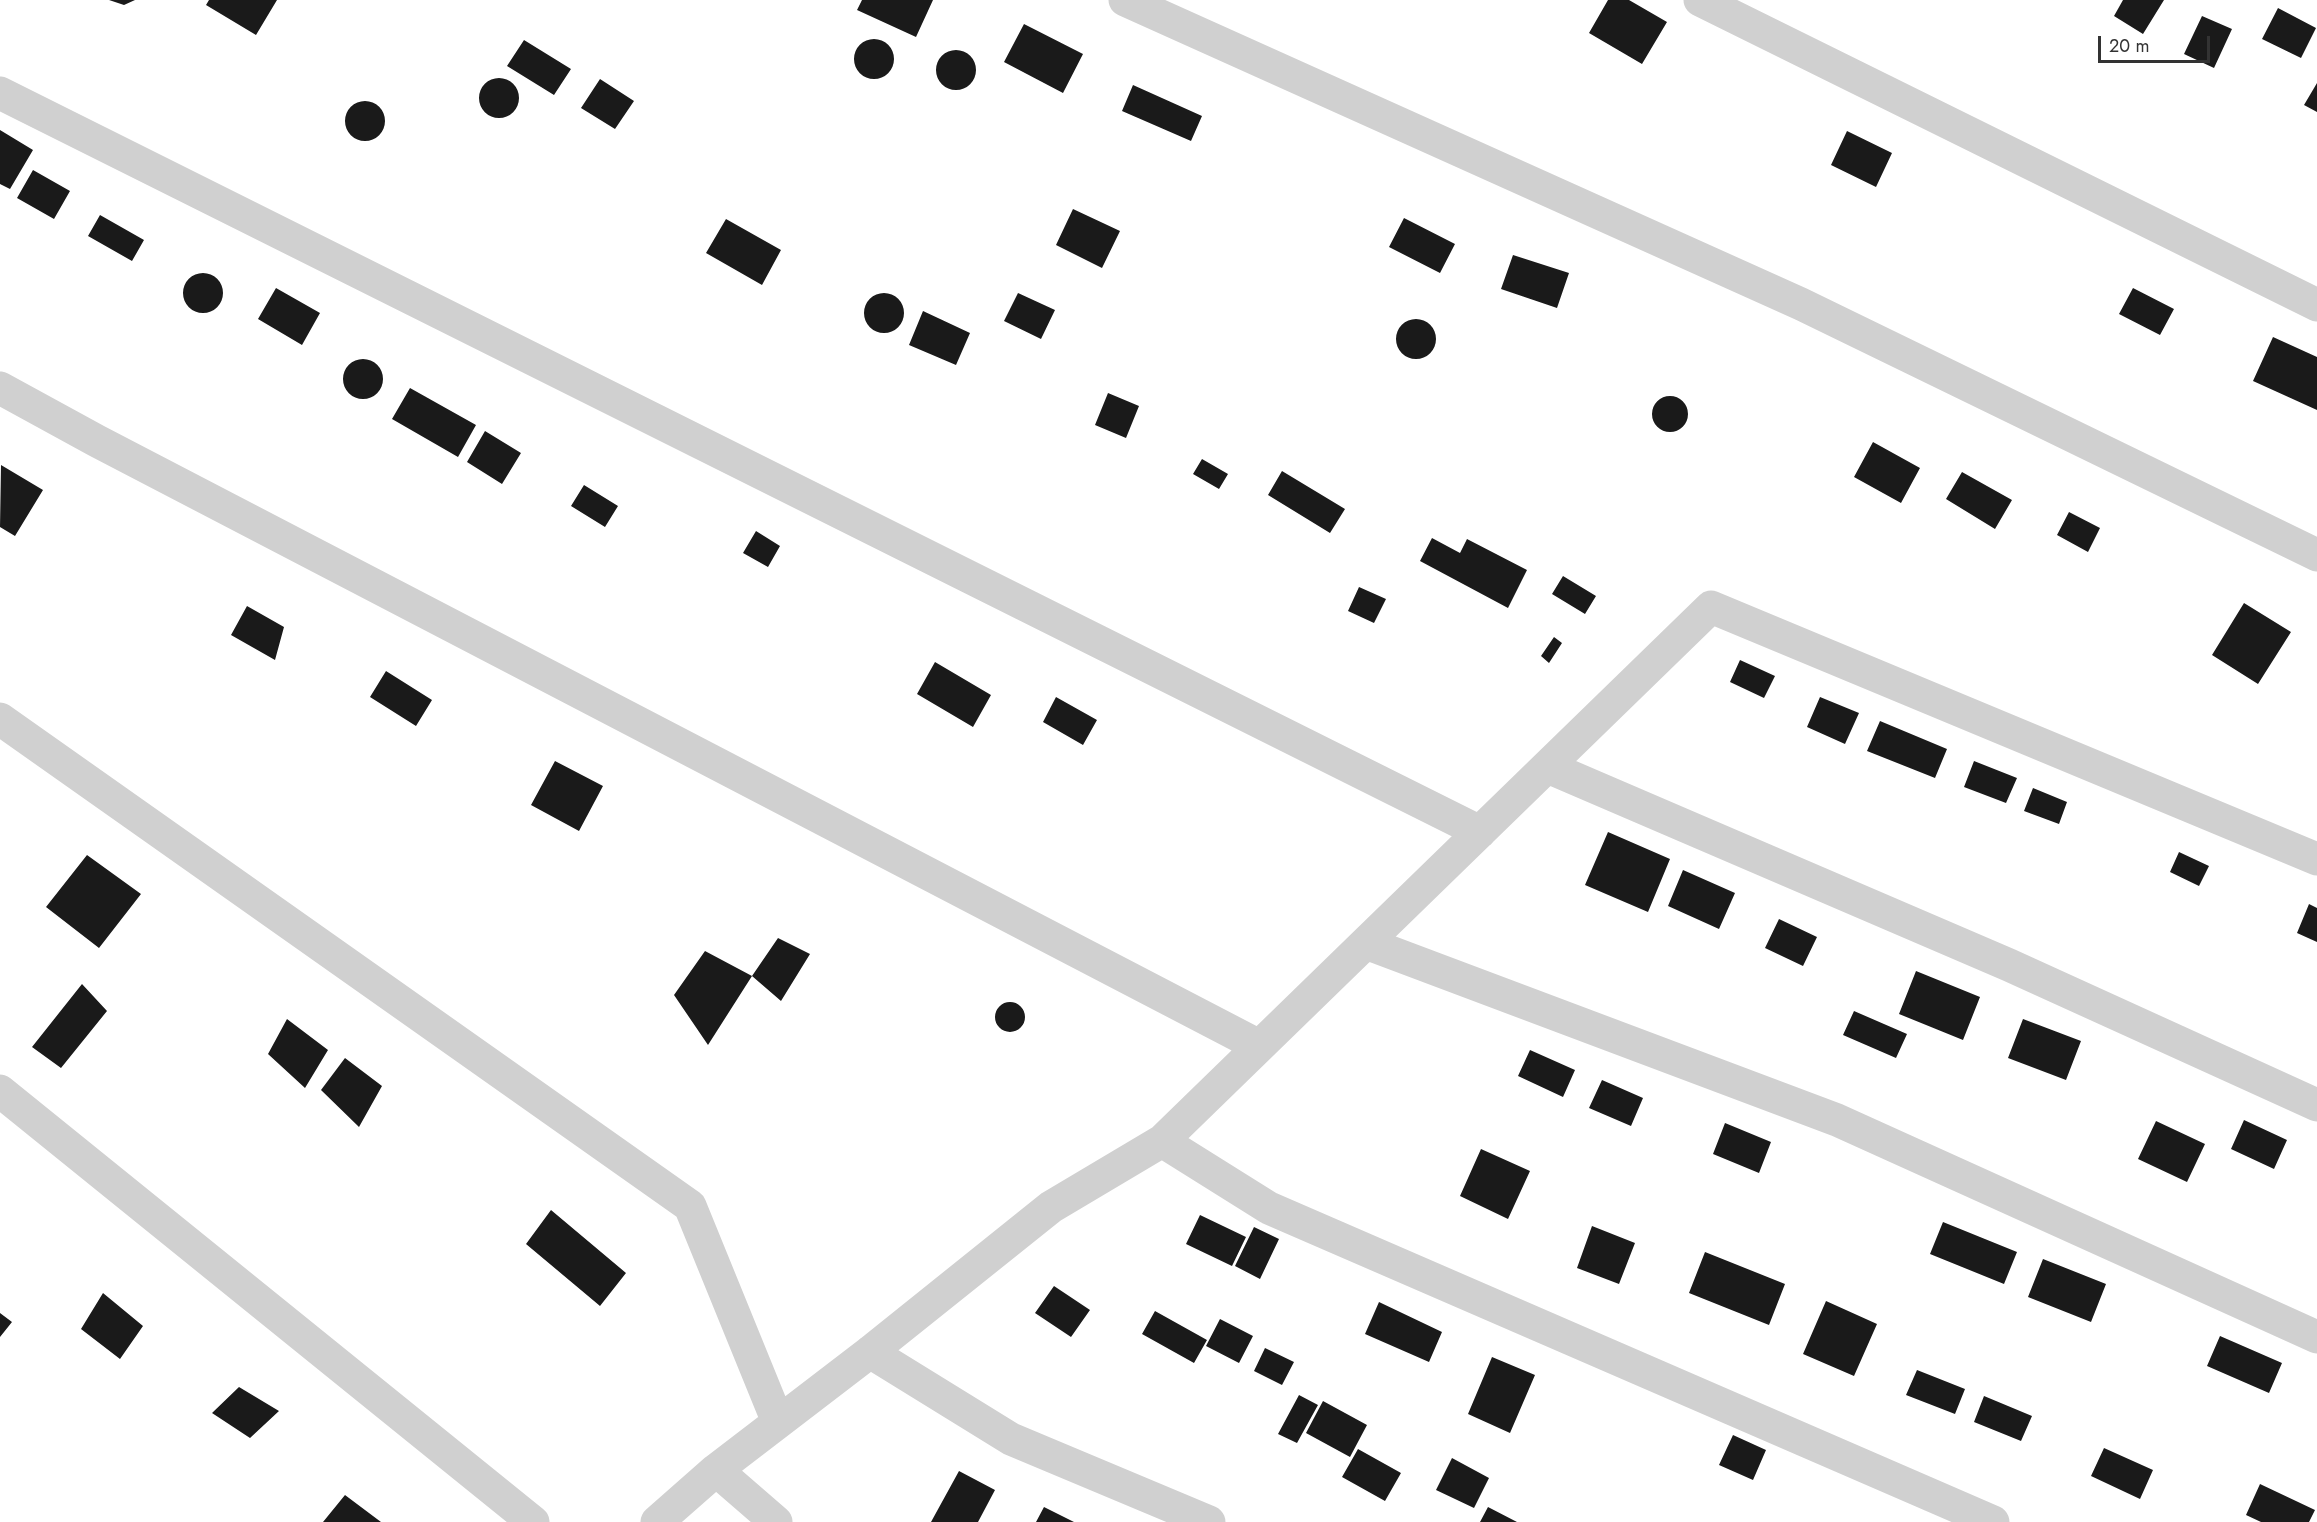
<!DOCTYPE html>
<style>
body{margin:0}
#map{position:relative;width:2317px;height:1522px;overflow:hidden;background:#fff;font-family:Jost,sans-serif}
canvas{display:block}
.scale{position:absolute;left:2098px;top:36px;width:112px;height:27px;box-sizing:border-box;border:3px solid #333;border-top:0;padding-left:8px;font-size:18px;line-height:21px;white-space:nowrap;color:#333;-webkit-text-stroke:4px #fff;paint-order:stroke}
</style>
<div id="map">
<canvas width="2317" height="1522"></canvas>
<div class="scale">20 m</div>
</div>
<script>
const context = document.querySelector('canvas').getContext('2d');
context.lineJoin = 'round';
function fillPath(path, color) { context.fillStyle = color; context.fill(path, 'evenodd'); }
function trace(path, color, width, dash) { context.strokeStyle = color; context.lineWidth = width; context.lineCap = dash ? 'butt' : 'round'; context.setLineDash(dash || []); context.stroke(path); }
fillPath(new Path2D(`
 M109,0h26l-11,5z
 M209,0h68l-21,35 -50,-30z
 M862,0h71l-17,37 -59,-27z
 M1608,0h21l38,22 -25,42 -53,-31z
 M2123,0h41l-21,34 -29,-18z
 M2278,8l38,20 -15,30 -39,-19z
 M2202,16l30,13 -18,39 -30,-14z
 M1024,24l59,30 -20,39 -59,-31z
 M854 59a20 20 0 1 1 40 0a20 20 0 1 1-40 0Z
 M524,40l47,29 -17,26 -47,-29z
 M936 70a20 20 0 1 1 40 0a20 20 0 1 1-40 0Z
 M479 98a20 20 0 1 1 40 0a20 20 0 1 1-40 0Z
 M600,79l34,22 -19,28 -34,-21z
 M2317,83v29l-13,-7z
 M1133,85l69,31 -11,25 -69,-30z
 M345 121a20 20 0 1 1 40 0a20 20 0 1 1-40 0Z
 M0,130l33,20 -23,39 -10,-5z
 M1847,131l45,22 -16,34 -45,-22z
 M33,170l37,21 -16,28 -37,-21z
 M1073,209l47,22 -18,37 -46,-23z
 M100,215l44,25 -12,21 -44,-25z
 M1404,218l51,26 -15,29 -51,-26z
 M726,219l55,31 -19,35 -56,-32z
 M1513,255l56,18 -12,35 -56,-19z
 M183 293a20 20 0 1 1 40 0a20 20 0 1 1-40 0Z
 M276,288l44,25 -18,32 -44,-26z
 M2133,288l41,21 -14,26 -41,-21z
 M864 313a20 20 0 1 1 40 0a20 20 0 1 1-40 0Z
 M1018,293l37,17 -14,29 -37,-18z
 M923,311l47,22 -14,32 -47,-20z
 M1396 339a20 20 0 1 1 40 0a20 20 0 1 1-40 0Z
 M2273,337l44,20v53l-64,-29z
 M343 379a20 20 0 1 1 40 0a20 20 0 1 1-40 0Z
 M410,388l66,37 -18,32 -66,-38z
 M1108,393l31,13 -13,32 -31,-13z
 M1652 414a18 18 0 1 1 36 0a18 18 0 1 1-36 0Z
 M485,431l36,22 -19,31 -35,-22z
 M1873,442l47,26 -19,35 -47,-26z
 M1202,459l26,15 -9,15 -26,-15z
 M1,465l42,25 -28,46 -15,-9z
 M1282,471l63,38 -15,24 -62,-38z
 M1962,472l50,28 -17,29 -49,-30z
 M584,485l34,21 -13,21 -34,-21z
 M2069,512l31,16 -12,24 -31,-17z
 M756,531l24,15 -12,21 -25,-14z
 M1432,538l28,15 7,-14 60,31 -19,38 -88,-47z
 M1563,576l33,20 -11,18 -33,-20z
 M1359,587l27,12 -12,24 -26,-12z
 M2244,603l47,29 -33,52 -46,-29z
 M247,606l37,21 -9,33 -44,-25z
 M1554,637l8,6 -13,20 -8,-7z
 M1740,660l35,16 -11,22 -34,-16z
 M935,662l56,33 -18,32 -56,-33z
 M386,671l46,29 -16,26 -46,-29z
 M1056,697l41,23 -14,25 -40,-23z
 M1820,697l39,16 -14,31 -38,-17z
 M1880,721l67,28 -12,29 -68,-27z
 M555,761l48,25 -24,45 -48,-26z
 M1974,761l43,17 -11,25 -42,-16z
 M2033,788l34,14 -8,22 -35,-13z
 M1608,832l62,27 -22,53 -63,-27z
 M2179,852l30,14 -10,20 -29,-14z
 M87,855l54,39 -42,54 -53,-41z
 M1683,870l52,23 -16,36 -51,-23z
 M2309,904l8,4v34l-20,-9z
 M1779,919l38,18 -14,29 -38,-18z
 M778,938l32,16 -29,47 -29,-25 -44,69 -34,-50 31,-44 47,25z
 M1916,971l64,26 -17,43 -64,-26z
 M82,984l25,27 -46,57 -29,-21z
 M995 1017a15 15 0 1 1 30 0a15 15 0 1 1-30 0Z
 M1854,1011l53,23 -11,24 -53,-23z
 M287,1019l41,31 -23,38 -37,-34z
 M2023,1019l58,22 -15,39 -58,-22z
 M1530,1050l45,20 -12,27 -45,-21z
 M345,1058l37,28 -23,41 -38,-37z
 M1602,1080l41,18 -12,28 -42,-18z
 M2244,1120l43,20 -13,29 -43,-20z
 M2156,1121l49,23 -18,38 -49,-23z
 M1725,1123l46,19 -12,31 -46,-19z
 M1481,1149l49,22 -22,48 -48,-23z
 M551,1210l75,63 -26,33 -74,-62z
 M1200,1215l46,22 -14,29 -46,-22z
 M1943,1222l74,30 -13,32 -74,-30z
 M1592,1226l43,17 -16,41 -42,-16z
 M1254,1227l25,12 -19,40 -25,-13z
 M1705,1252l80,32 -16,41 -80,-32z
 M2043,1259l63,25 -15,38 -63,-25z
 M1054,1286l36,24 -19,27 -36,-24z
 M103,1293l40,33 -23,33 -39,-30z
 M1826,1301l51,23 -23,52 -51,-22z
 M1379,1302l63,30 -13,30 -64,-28z
 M1155,1311l52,29 -13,23 -52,-29z
 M0,1313l12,9 -12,15z
 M1220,1319l33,17 -14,27 -33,-17z
 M2220,1336l62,27 -13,30 -62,-27z
 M1265,1348l29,14 -12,23 -28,-14z
 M1492,1357l43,18 -25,58 -42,-19z
 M1917,1370l48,19 -10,25 -49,-19z
 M239,1387l40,24 -29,27 -38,-25z
 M1299,1395l19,10 -21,38 -19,-9z
 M1984,1396l48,20 -11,25 -47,-19z
 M1323,1401l44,24 -17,32 -44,-24z
 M1733,1435l33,15 -13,30 -34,-15z
 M2104,1448l49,22 -13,29 -49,-23z
 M1358,1449l43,24 -16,28 -43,-24z
 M1452,1458l37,20 -15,30 -38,-18z
 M959,1471l36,19 -17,32h-47z
 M2260,1484l55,26 -6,12h-48l-15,-7z
 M345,1495l36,27h-58z
 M1044,1507l30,15h-38z
 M1488,1507l29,15h-37z`), '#1a1a1a');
trace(new Path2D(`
 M1125,0l676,304 516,251
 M1700,0l617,305
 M0,93l1480,739
 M0,388l97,53 1162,605
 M0,719l690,487 88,216
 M1548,767l461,198 308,140
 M1366,943l471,177 480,217
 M0,1091l533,431
 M1162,1141l107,67 724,314
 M870,1352l141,87 198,83
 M716,1470l60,52
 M657,1522l59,-52 154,-118 181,-145 111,-66 549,-534 606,252`), '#d0d0d0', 33);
</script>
